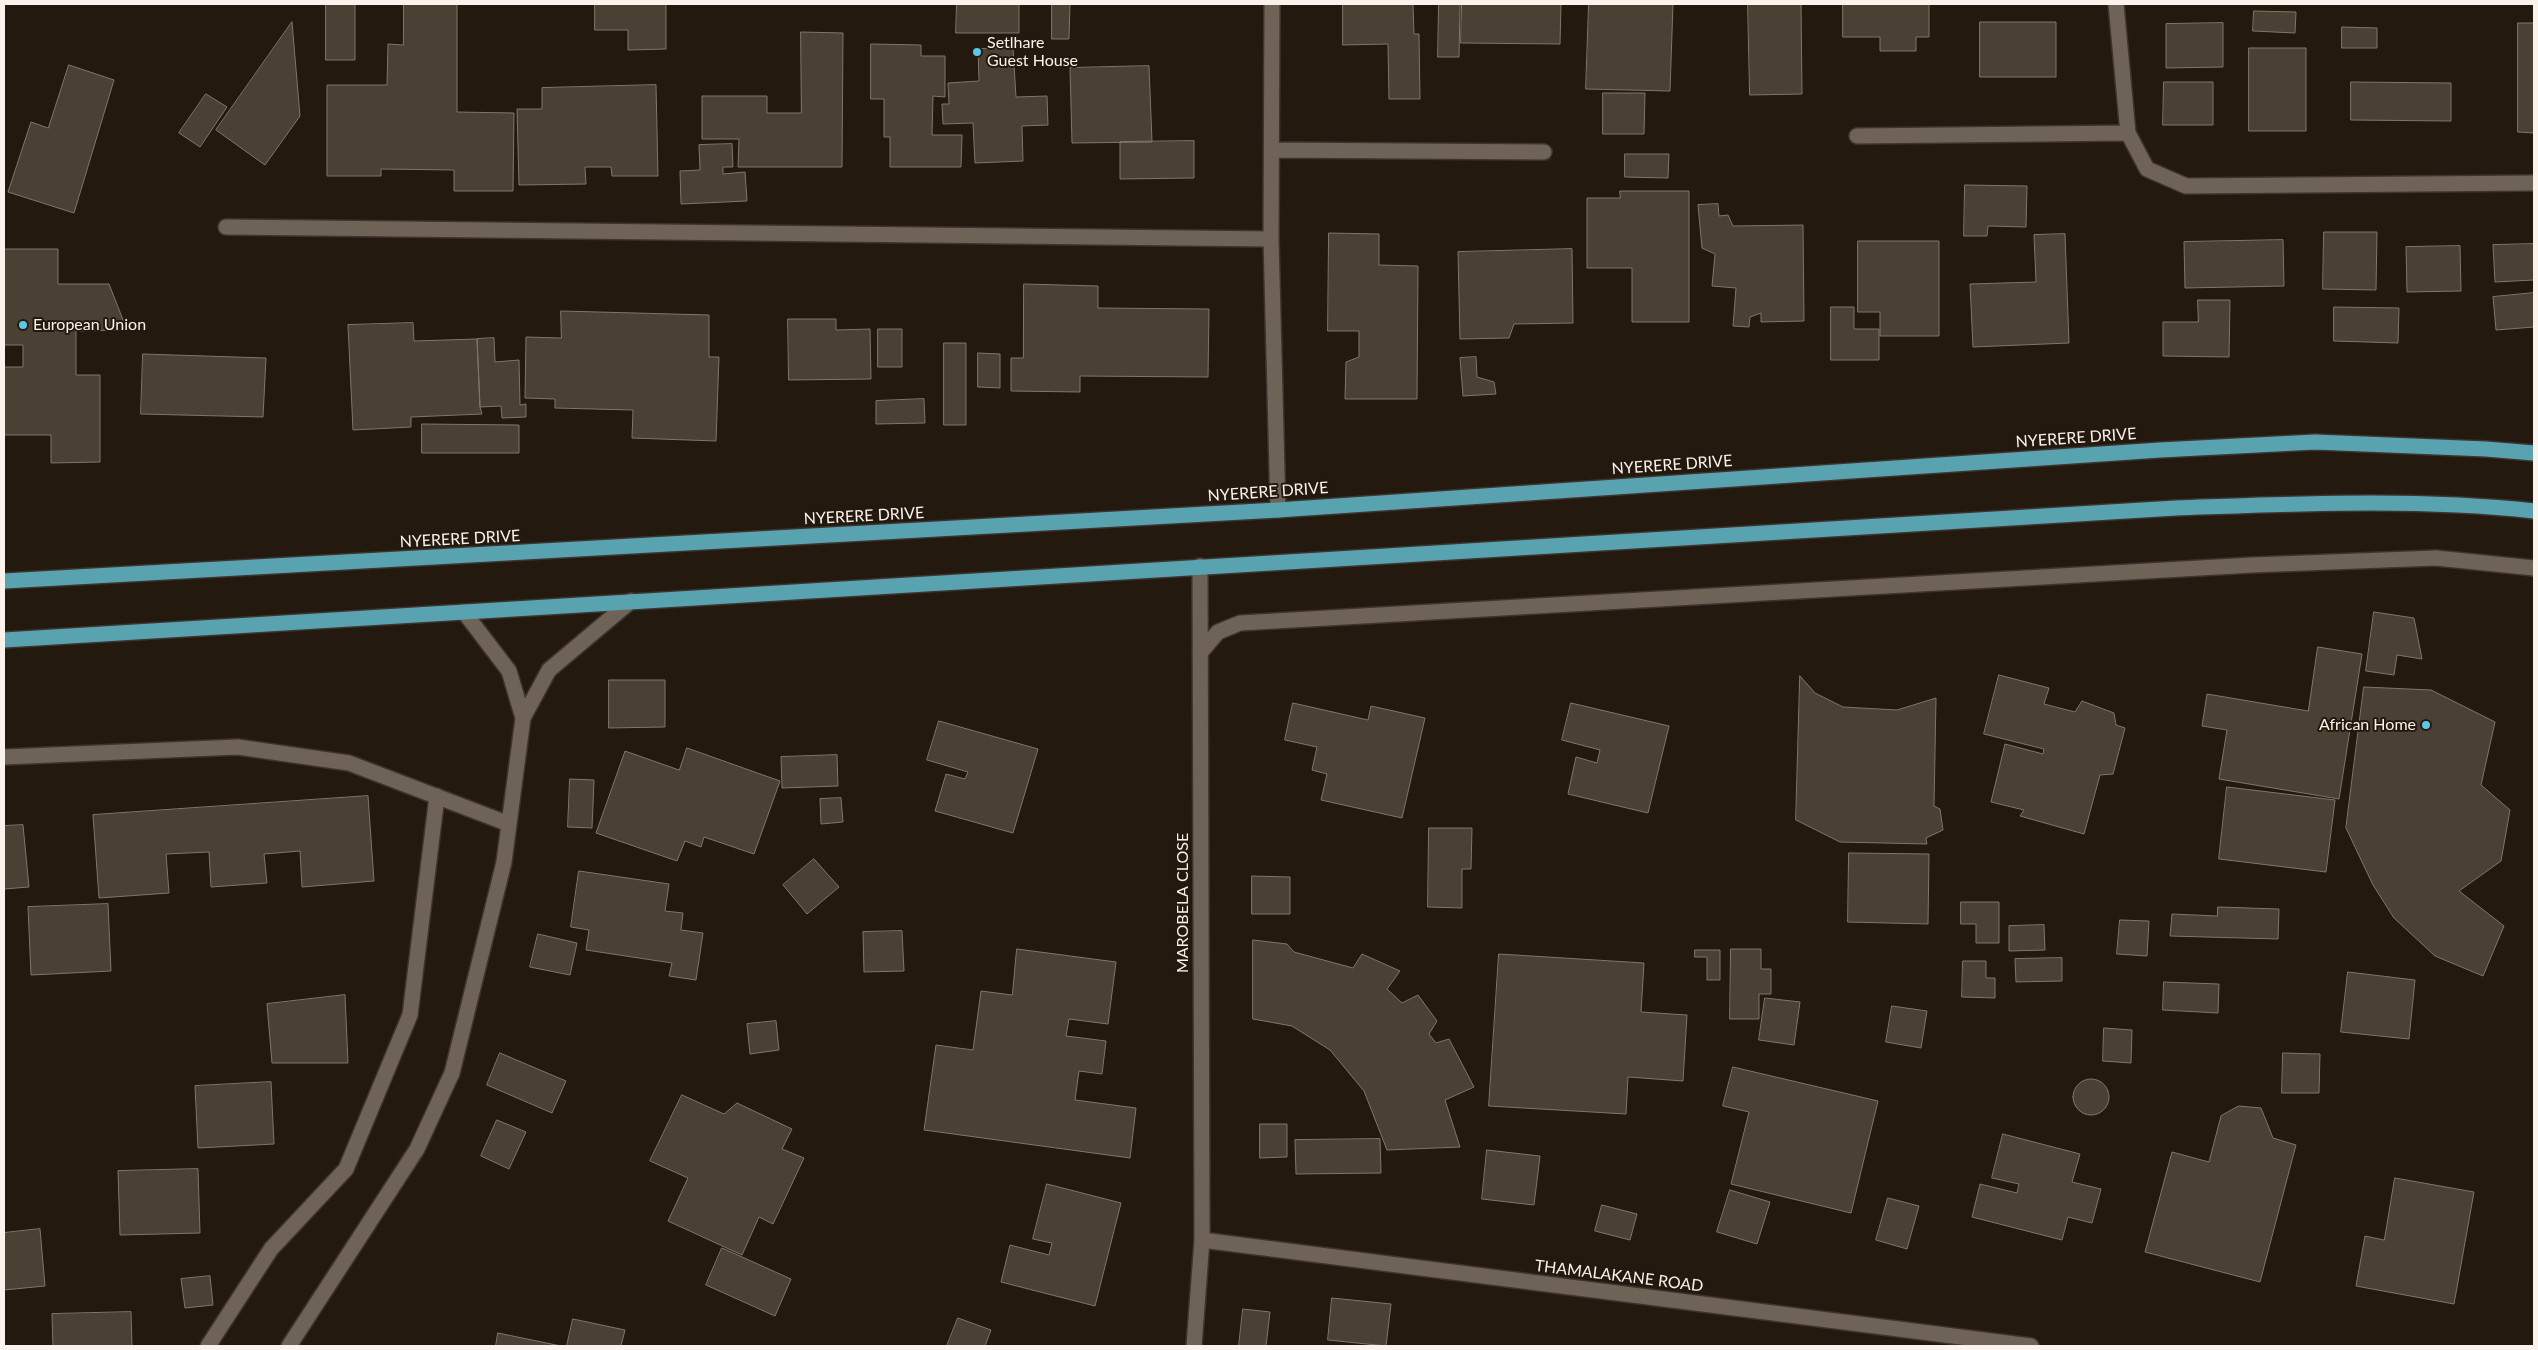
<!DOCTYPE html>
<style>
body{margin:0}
#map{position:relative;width:2538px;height:1350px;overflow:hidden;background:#23190f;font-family:Lato,sans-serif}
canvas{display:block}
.frame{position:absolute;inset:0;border:5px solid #faf2eb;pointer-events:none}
</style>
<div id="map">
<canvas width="2538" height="1350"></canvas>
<div class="frame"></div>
</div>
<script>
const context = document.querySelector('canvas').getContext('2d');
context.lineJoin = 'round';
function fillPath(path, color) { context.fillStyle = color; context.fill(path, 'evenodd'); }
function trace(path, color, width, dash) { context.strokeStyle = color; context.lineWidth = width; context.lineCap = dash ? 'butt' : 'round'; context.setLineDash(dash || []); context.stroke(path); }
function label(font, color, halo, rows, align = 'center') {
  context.font = font + ' Lato,sans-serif'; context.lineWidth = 4; context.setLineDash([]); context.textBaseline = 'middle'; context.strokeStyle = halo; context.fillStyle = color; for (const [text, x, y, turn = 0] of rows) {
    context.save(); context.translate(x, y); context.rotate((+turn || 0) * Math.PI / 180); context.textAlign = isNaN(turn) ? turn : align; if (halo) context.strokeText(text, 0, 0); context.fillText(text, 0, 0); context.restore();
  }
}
const building = new Path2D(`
 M326,4h29v56h-29z
 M404,4h53v108l57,1 -1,78h-59v-21l-73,-1v7h-54v-91h60l1,-41 15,1z
 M595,4h71v45l-38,1v-20h-33z
 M957,4h62v29h-63z
 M1052,4h18l-1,35h-17z
 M1343,4h70l1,30h5l1,65h-31l-1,-55 -45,1z
 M1439,4h21l-1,53h-21z
 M1462,4h99l-1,40 -99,-1z
 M1589,4h84l-3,87 -84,-2z
 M1748,4h53l1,90 -52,1z
 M1843,4h86v33h-13v14h-36v-14h-37z
 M2254,11l42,1 -1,21 -42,-2z
 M292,22l8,94 -35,49 -49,-35z
 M1980,22h76v55h-76z
 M2223,23v44l-57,1v-44z
 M2518,23h16v110l-16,-1z
 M2342,27l35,1v20h-35z
 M801,32l42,1 -1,134h-104l1,-28h-37v-43h65v17h34z
 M871,44l50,1v11h24v41l-12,-1 -1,39h30l-1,32h-71v-30h-6v-38h-13z
 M1013,48l3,49 31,-1 1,29 -26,1 1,35 -48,2 -2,-40 -30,1 -1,-20h7l-1,-21 31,-2 -1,-32z
 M2249,48h57v83h-57z
 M69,65l45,15 -40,133 -66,-21 23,-70 17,6z
 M1149,66l3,76 -80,1 -2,-75z
 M2164,82h49v43h-50z
 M2351,82l100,1v38l-100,-1z
 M656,85l2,91h-46l-1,-9h-26l1,17 -67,1 -2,-76h25v-21z
 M1603,93h42l-1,41h-41z
 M206,94l21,13 -27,40 -21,-14z
 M1194,141v37l-74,1v-37z
 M732,144l1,23h-10v7l22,-2 2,29 -66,3 -1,-33 20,-1 -1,-25z
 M1625,154h44l-1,24 -43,-1z
 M1965,185l62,1 -1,41 -38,-1 -1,10h-23z
 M1620,191h69v131h-57v-54h-45v-70h33z
 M1718,204l1,12 9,-1 5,11 70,-1 1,96 -43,1v-9l-11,4 -1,10 -16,-1 3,-38 -24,-2 3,-32 -13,-6 -4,-43z
 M2324,232h53l-1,58 -53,-1z
 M1329,233l50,1v31l39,1 -1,133h-72l1,-37 13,-5v-26h-31z
 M2065,234l4,109 -96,4 -3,-63 66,-2 -2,-47z
 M2283,240l1,46 -99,2 -1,-46z
 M1858,241h81v95h-59v-24h-22z
 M2534,244v36l-39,2 -2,-37z
 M2460,246l1,45 -54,1 -1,-45z
 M4,249h54v35h51l18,46 -51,1v44h24v87l-49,1v-28h-47v-68h19v-22h-19z
 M1572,249l1,74 -59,1 -5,14 -49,1 -2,-87z
 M1024,284l74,2v22l111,1 -1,68 -128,-1v16l-69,-1v-33h12z
 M2534,293v34l-38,3 -3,-33z
 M2198,300h32l-1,57 -66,-1v-34h35z
 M1831,307h23v22h25v31h-48z
 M2334,307l65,1 -1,35 -64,-2z
 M561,311l148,4v42h10l-3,84 -84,-3 1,-28 -78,-2v-9l-30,-1 1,-61 35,1z
 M788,319h48v11l34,-1 1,50 -82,1z
 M413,323l1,18 63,-2 3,68 2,7 -71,3v10l-58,3 -5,-105z
 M878,329h24v38h-24z
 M494,338l1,24 24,-2 1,45 6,-1v13l-24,1 -1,-12 -21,1 -3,-68z
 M944,343h22v82h-22z
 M978,353l22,1v34l-22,-1z
 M143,354l123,4 -3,59 -122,-3z
 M1476,357l1,20 17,5 2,12 -33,2 -3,-38z
 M924,399l1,24 -49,1v-23z
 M422,424l97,1v28h-97z
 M2374,612l40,6 8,41 -25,-4 -3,20 -28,-4z
 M2318,647l44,7 -23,145 -120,-20 8,-49 -25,-4 5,-32 101,17z
 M1999,675l50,13 -5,16 31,8 7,-11 32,12 2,12 9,3 -12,46 -13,1 -16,59 -64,-18 4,-6 -33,-8 14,-58 38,10 1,-5 -60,-15z
 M1800,676l15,17 28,14 54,3 39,-12 -2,108 6,3 3,21 -17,8 1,6 -87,-2 -44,-22z
 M609,680h56v47l-56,1z
 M2364,687l67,3 64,32 -14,63 29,25 -9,51 -42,30 45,35 -21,50 -48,-20 -41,-38 -21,-33 -27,-57z
 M1293,703l75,17 3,-14 54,12 -23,100 -81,-18 6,-26 -15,-4 5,-23 -32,-7z
 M1571,703l98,23 -21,87 -80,-19 8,-37 21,6 3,-13 -38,-10z
 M939,721l99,28 -25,84 -78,-22 11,-37 19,5 3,-7 -41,-12z
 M687,748l93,33 -26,73 -50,-17 -3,10 -16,-6 -8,20 -81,-28 29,-82 54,19z
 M837,755l1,31 -56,2 -1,-31z
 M570,779l24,1 -2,48 -24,-1z
 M2227,787l108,13 -9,72 -107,-13z
 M368,796l6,85 -72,6 -2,-36 -36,3 3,29 -56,4 -2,-35 -43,2 3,39 -70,5 -6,-83z
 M841,798l2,24 -22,2 -1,-25z
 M23,825l6,62 -25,2v-63z
 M1429,828h43l-1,41h-9v39l-34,-1z
 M1849,853l80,1 -1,70 -80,-2z
 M814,859l25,28 -32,27 -24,-29z
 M579,871l90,13 -4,27 18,2 -2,17 22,3 -7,47 -27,-4 3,-13 -86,-13 3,-20 -18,-3z
 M1252,876l38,1v37h-38z
 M1961,902h38v41h-23v-19h-15z
 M108,904l3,67 -80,4 -3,-68z
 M2218,907l61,2 -1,30 -108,-3 2,-22 45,2z
 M2120,920l29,1 -2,35 -30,-2z
 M2044,925l1,25 -36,1v-25z
 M902,931l2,40 -40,1 -1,-40z
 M538,934l39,9 -7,32 -40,-8z
 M1253,940l34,4 7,8 59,16 9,-14 38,17 -13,18 15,14 16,-8 19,26 -8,13 7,9 13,-4 25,48 -29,13 15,47 -73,3 -23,-59 -34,-41 -38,-24 -39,-7z
 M1017,949l99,13 -8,62 -39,-5 -3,17 40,5 -4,33 -23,-3 -4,29 61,8 -6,50 -206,-28 12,-85 37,5 8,-59 31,4z
 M1731,949h30v20h10v25h-12v25h-29z
 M1695,950h25v30h-13v-23h-12z
 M1499,954l145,9 -3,49 46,3 -4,66 -55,-4 -2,37 -137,-8z
 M2062,958v23l-46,1 -1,-23z
 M1963,961h23v17h9v20l-33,-1z
 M2348,972l67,8 -6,59 -68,-7z
 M2164,982l55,2 -1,29 -55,-3z
 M345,995l3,68h-76l-5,-59z
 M1765,998l35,4 -6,43 -35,-5z
 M1892,1006l35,5 -6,37 -35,-6z
 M776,1021l3,29 -29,4 -3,-30z
 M2104,1028l28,2 -1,33 -28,-2z
 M500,1053l66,28 -14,32 -65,-28z
 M2283,1053l37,1 -1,39h-37z
 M1733,1067l145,34 -27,112 -120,-29 18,-72 -26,-6z
 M2073 1097a18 18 0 1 1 36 0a18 18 0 1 1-36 0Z
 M271,1082l3,62 -76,4 -3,-62z
 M682,1095l42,19 13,-11 55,26 -10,20 22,9 -31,66 -14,-7 -17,38 -74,-34 20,-43 -38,-17z
 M2239,1106l22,2 12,30 23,7 -36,137 -115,-30 27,-100 37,10 12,-46z
 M497,1120l29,12 -17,37 -28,-13z
 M1260,1124h27v33l-27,1z
 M2003,1134l77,20 -8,28 29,7 -9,34 -24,-6 -6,23 -90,-23 8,-33 37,9 2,-9 -27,-6z
 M1380,1139l1,34 -85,1 -1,-34z
 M1487,1150l53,6 -6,49 -52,-6z
 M198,1169l2,64 -80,2 -2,-64z
 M2395,1178l79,14 -20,112 -98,-18 9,-50 19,4z
 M1047,1184l74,19 -26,103 -94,-24 9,-37 39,10 3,-12 -19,-4z
 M1730,1190l40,12 -13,42 -40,-12z
 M1888,1198l31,8 -12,43 -31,-9z
 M1602,1205l35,9 -7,26 -35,-9z
 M40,1229l5,57 -41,4v-57z
 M722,1248l69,31 -16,37 -69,-31z
 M210,1276l3,29 -28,3 -4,-29z
 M1332,1298l59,6 -5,42 -58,-6z
 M1243,1309l27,3 -4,34h-27z
 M131,1312l1,34h-79l-1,-32z
 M958,1318l33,12 -6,16h-38z
 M573,1319l52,11 -4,16h-54z
 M498,1333l63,13h-65z`);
fillPath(building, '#4a4033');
trace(building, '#817668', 1);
const minor = new Path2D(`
 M1272,4l-1,235 7,271
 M2116,4l12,129 19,36 39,17 348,-3
 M1857,136l271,-3
 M1272,150l272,2
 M226,227l1045,12
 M464,612l45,59 14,47
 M1200,653l18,-21 22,-9 1012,-58 184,-7 98,10
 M4,757l234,-10 111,16 160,61
 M1202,1240l829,106
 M208,1346l63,-97 75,-80 64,-154 27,-219
 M289,1346l128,-197 35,-76 52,-211 19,-144 26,-48 82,-69
 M1194,1346l8,-106 -2,-674`);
const major = new Path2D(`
 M4,581l1274,-71 882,-60 155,-8 171,7 48,4
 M4,640l2172,-132c119,-4 239,-10 358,3`);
trace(minor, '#3c342f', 18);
trace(major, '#3c342f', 18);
trace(minor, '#6f6256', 15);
trace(major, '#59a2af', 15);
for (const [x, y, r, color] of [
 [977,52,5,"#5ac8e6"],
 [23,325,5,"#5ac8e6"],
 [2426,725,5,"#5ac8e6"]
]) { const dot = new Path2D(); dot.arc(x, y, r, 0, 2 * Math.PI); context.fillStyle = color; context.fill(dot); trace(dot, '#23190f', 2); }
label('16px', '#faf2eb', '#23190f', [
 ["Setlhare",987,43],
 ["Guest House",987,61],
 ["European Union",33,325],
 ["African Home",2416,725,"right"]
], 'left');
label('16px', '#faf2eb', '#23190f', [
 ["NYERERE DRIVE",2076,438,-4],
 ["NYERERE DRIVE",1672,465,-4],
 ["NYERERE DRIVE",1268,492,-4],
 ["NYERERE DRIVE",864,516,-3],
 ["NYERERE DRIVE",460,539,-3],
 ["MAROBELA CLOSE",1183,903,-90],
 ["THAMALAKANE ROAD",1619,1276,7]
]);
</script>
